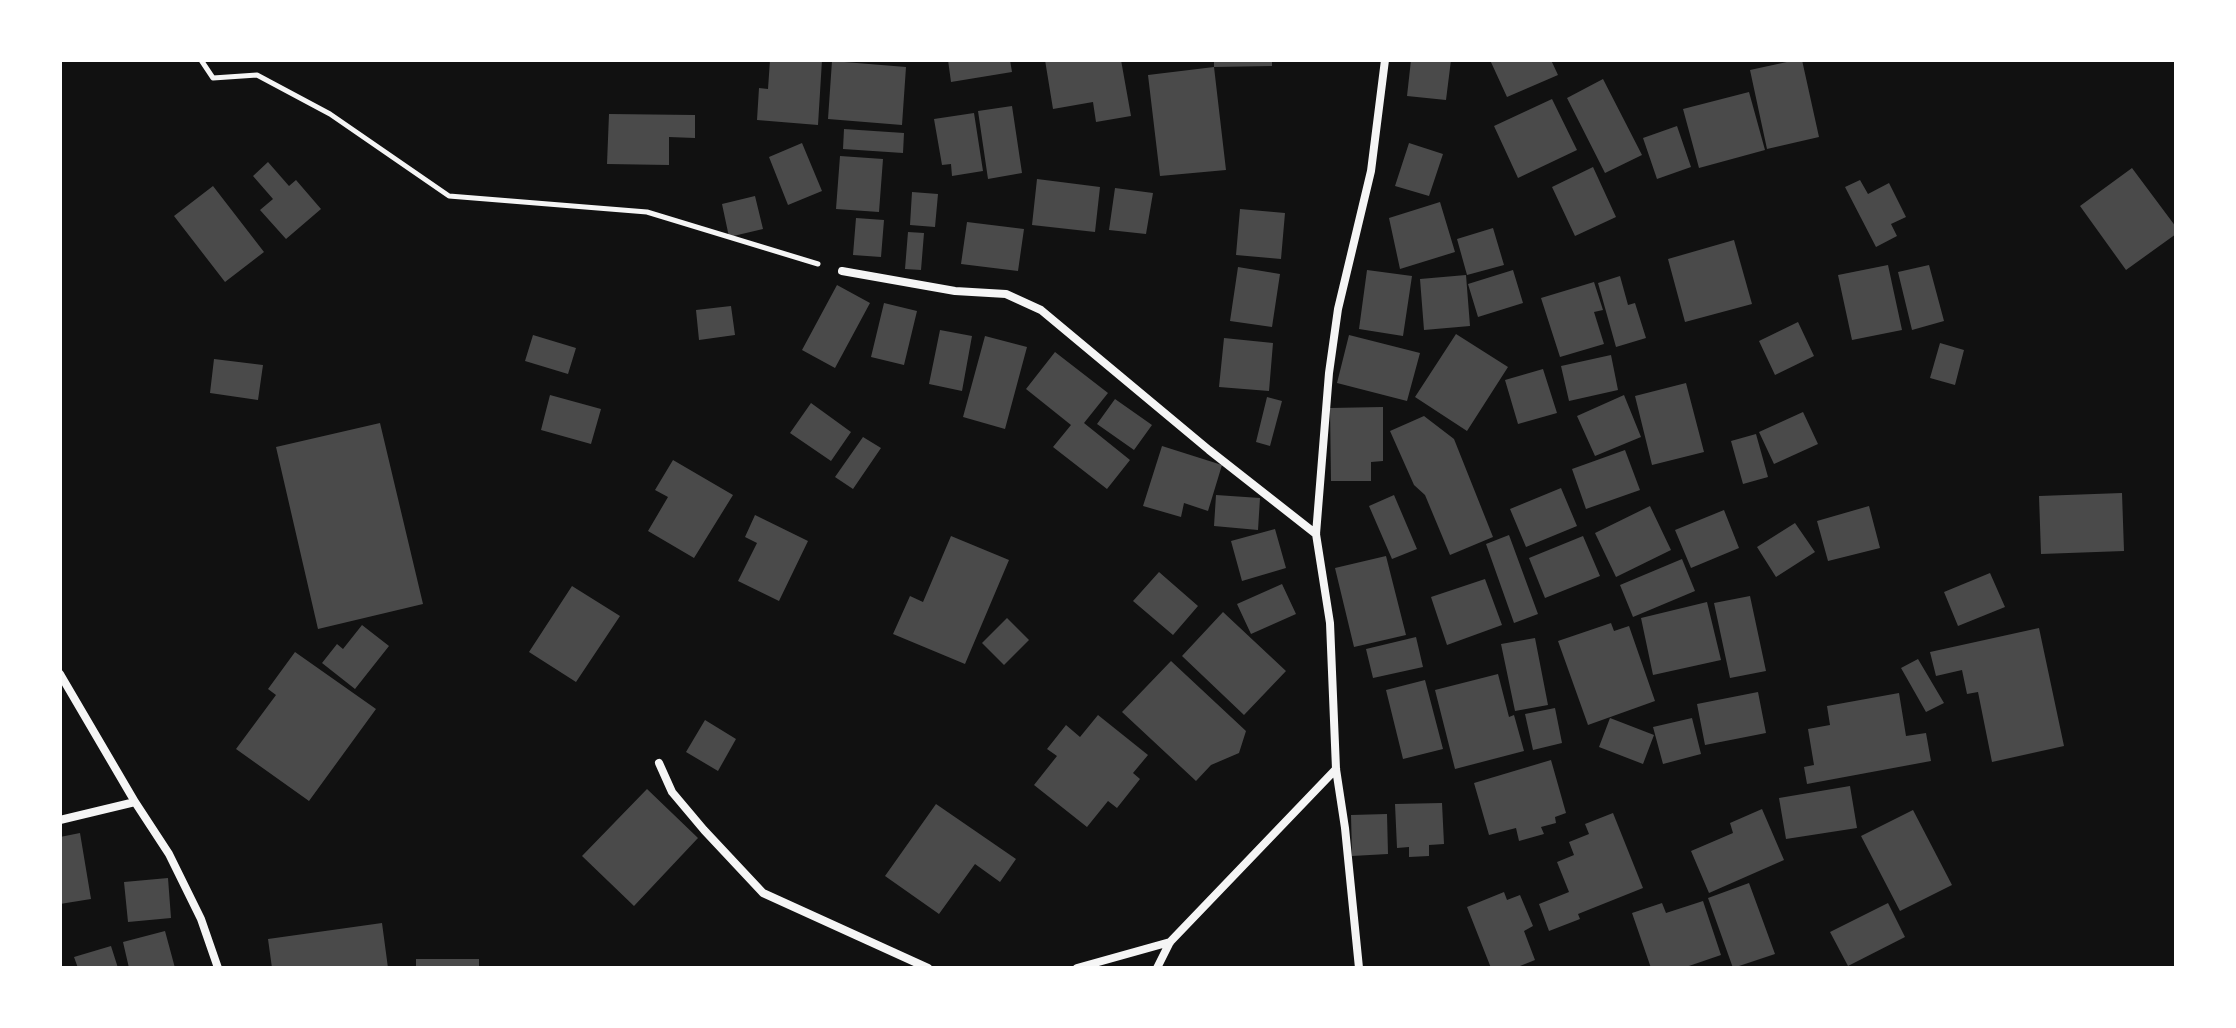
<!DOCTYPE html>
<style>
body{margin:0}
#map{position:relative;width:2236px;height:1028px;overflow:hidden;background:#111;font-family:Bitter,serif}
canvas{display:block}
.frame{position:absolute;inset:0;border:62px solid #fff;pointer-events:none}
</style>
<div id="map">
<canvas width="2236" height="1028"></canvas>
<div class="frame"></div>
</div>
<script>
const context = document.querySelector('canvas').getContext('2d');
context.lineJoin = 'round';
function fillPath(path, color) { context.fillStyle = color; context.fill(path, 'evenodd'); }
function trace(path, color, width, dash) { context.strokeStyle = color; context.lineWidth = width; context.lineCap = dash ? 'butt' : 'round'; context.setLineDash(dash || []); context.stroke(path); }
fillPath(new Path2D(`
 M770,60h52l-4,65 -61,-5 2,-32 9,1z
 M948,60h62l2,12 -61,10z
 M1045,60h76l10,56 -35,6 -3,-20 -40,7z
 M1214,60h58v6l-58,1z
 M1411,60h40l-5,40 -39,-4z
 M1490,60h61l7,15 -51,22z
 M1796,60h6l17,77 -52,12 -17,-79z
 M832,61l74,6 -4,58 -74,-6z
 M1214,67l12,103 -66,6 -12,-101z
 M1603,79l39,76 -37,18 -38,-75z
 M1749,92l16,58 -66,18 -16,-59z
 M1552,99l25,51 -59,28 -24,-52z
 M1012,106l10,67 -34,6 -10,-68z
 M974,113l9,58 -31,5 -1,-12 -9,1 -8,-46z
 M609,114l86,1v23l-26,-1v28l-62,-1z
 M1677,126l14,41 -34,12 -14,-41z
 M844,129l60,4 -1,20 -60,-4z
 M802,143l20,48 -34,14 -19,-48z
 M1409,143l34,11 -14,42 -34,-10z
 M840,156l43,3 -4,53 -43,-3z
 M268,162l21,24 7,-6 25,29 -35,30 -26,-29 13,-11 -20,-23z
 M1593,167l23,50 -41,19 -23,-49z
 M2132,168l44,59v7l-50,36 -46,-64z
 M1037,179l63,8 -5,45 -63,-7z
 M1860,180l8,14 21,-11 17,34 -15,7 6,12 -21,11 -31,-60z
 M213,186l51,66 -39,30 -51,-66z
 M1115,188l38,5 -7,41 -37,-4z
 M912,192l26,2 -3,33 -25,-2z
 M755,196l8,33 -34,8 -7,-33z
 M1440,202l15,50 -55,17 -11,-51z
 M1240,209l45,4 -4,46 -45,-4z
 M856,218l28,2 -3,37 -28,-2z
 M967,222l57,7 -6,42 -57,-7z
 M1493,228l11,37 -37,10 -10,-36z
 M908,232l16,1 -3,37 -16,-1z
 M1734,240l18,64 -67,18 -17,-63z
 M1888,265l14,65 -50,10 -14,-65z
 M1929,265l15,56 -32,9 -14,-58z
 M1238,267l42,7 -8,53 -42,-6z
 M1367,270l45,6 -9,60 -44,-7z
 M1513,270l10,33 -45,14 -10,-33z
 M1466,275l4,51 -46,4 -4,-51z
 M1620,276l8,29 7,-2 11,35 -30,9 -18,-64z
 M1594,282l9,28 -9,2 10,32 -44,13 -19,-59z
 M837,285l33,18 -35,65 -33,-18z
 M884,303l33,8 -13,54 -33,-8z
 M731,306l4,29 -36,5 -3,-30z
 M1798,322l16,34 -39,19 -16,-34z
 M940,330l32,6 -10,55 -33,-7z
 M1456,334l52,33 -41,64 -52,-34z
 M533,335l43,13 -8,26 -43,-13z
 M1349,335l71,18 -13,48 -70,-18z
 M985,336l42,11 -22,82 -42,-12z
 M1224,338l49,5 -4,48 -50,-4z
 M1940,343l24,7 -9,35 -25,-7z
 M1055,352l53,41 -24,30 46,37 -23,29 -54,-42 18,-22 -45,-36z
 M1611,355l7,35 -49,11 -8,-35z
 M214,359l49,6 -5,35 -48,-7z
 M1543,369l14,44 -39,11 -13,-44z
 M1686,383l18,69 -52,13 -17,-69z
 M550,395l51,14 -10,35 -50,-14z
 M1624,395l17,42 -46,19 -18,-40z
 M1267,397l15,4 -12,45 -14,-4z
 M1115,399l37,26 -18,25 -37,-26z
 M811,403l40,29 -20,29 -41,-28z
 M1383,407v54l-12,1v19h-40l-1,-73z
 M1803,412l15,32 -44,20 -15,-32z
 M1424,416l30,23 39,98 -43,18 -25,-60 -11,-10 -24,-54z
 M380,423l43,181 -105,25 -42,-182z
 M1756,434l12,43 -25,7 -12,-43z
 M863,437l18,11 -28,41 -18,-12z
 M1162,446l60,19 -14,46 -24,-8 -3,14 -38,-11z
 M1625,450l15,40 -54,19 -14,-40z
 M673,460l60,35 -39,63 -46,-27 20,-34 -13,-7z
 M1561,488l16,38 -51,21 -16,-38z
 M2122,493l2,58 -83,3 -2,-58z
 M1216,495l44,3 -2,32 -44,-4z
 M1394,495l23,54 -25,10 -23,-53z
 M1650,506l21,44 -55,27 -21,-44z
 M1869,506l11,42 -52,13 -11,-40z
 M1724,510l15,38 -48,20 -16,-38z
 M755,515l53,26 -29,60 -41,-20 19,-38 -12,-6z
 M1795,523l20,29 -39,25 -19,-30z
 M1275,529l11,39 -44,13 -11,-40z
 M1509,535l29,79 -24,9 -28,-79z
 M951,536l58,24 -44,104 -72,-30 17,-38 13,6z
 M1583,536l17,40 -55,22 -16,-40z
 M1386,556l20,79 -52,12 -19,-79z
 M1682,559l13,32 -62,26 -13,-32z
 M1159,572l39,34 -25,29 -40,-34z
 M1990,573l15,34 -47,19 -14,-34z
 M1485,579l17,46 -55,20 -16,-48z
 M1282,584l14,30 -45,20 -14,-30z
 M572,586l48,30 -44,66 -47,-30z
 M1750,596l16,75 -36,7 -16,-75z
 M1707,602l14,58 -68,15 -12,-57z
 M1223,612l63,59 -42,44 -62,-59z
 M1007,618l22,22 -25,25 -22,-22z
 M1611,623l3,8 15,-5 26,75 -67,24 -30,-84z
 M362,625l27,21 -34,43 -33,-26 15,-19 6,5z
 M2039,628l25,118 -72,16 -14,-70 -11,2 -5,-24 -26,6 -6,-24z
 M1416,637l7,30 -50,11 -7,-29z
 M1535,638l13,67 -33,6 -14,-67z
 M295,652l81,57 -67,92 -73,-52 40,-54 -8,-6z
 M1918,659l26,44 -18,9 -25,-44z
 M1171,661l75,70 -7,22 -28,12 -15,16 -74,-69z
 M1498,674l11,43 5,-2 10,36 -69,18 -20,-79z
 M1425,680l18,69 -40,10 -17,-69z
 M1758,692l8,41 -61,12 -8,-41z
 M1899,693l7,43 20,-3 5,28 -124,23 -3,-17 10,-2 -6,-36 22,-4 -3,-19z
 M1555,708l7,35 -29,7 -8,-36z
 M1098,715l50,40 -15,18 7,6 -23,29 -9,-7 -21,26 -53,-42 23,-29 -10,-7 19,-24 14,12z
 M1610,718l44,17 -11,29 -44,-17z
 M1692,718l9,36 -38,10 -10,-37z
 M705,720l31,19 -18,32 -32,-19z
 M1551,760l15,53 -11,4 1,6 -15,4 3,7 -25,7 -3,-13 -27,7 -15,-52z
 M1850,786l7,42 -71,11 -7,-41z
 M647,789l51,49 -64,68 -52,-50z
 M1442,803l2,41 -15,1v11l-20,1v-10l-12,1 -2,-44z
 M936,804l80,55 -16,23 -25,-18 -36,50 -54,-38z
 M1762,809l22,51 -75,33 -18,-42 42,-18 -3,-10z
 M1913,810l39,75 -52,26 -39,-75z
 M1613,813l30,75 -65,26 2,5 -31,12 -10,-27 30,-12 -12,-30 17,-7 -5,-13 20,-8 -4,-10z
 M1387,814l1,40 -36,2 -1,-41z
 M80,833l11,66 -31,5v-67z
 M168,878l3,40 -43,4 -4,-40z
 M1749,883l26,71 -42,14 -25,-70z
 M1504,892l3,8 13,-5 13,31 -9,5 11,29 -20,8h-24l-24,-61z
 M1703,901l18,54 -38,13h-32l-19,-55 30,-10 4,10z
 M1888,903l17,34 -57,29 -18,-34z
 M382,923l6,45h-116l-4,-29z
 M165,931l10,37h-46l-6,-26z
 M111,946l7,22h-40l-4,-11z
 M416,959h63v9h-63z`), '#4a4a4a');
trace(new Path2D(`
 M201,60l12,18 44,-3 73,39 119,82 198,16 171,52`), '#f5f5f5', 5);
trace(new Path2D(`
 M842,271l113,20 51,3 35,16 168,140 107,84
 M60,674l75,128 34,52 32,65 17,49
 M659,763l13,29 32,38 59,63 165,75
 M60,820l75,-18
 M1077,968l93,-26
 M1157,968l13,-26 166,-173
 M1359,968l-14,-140 -9,-59 -6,-146 -14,-89 13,-161 9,-64 33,-138 14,-111`), '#f5f5f5', 8);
</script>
